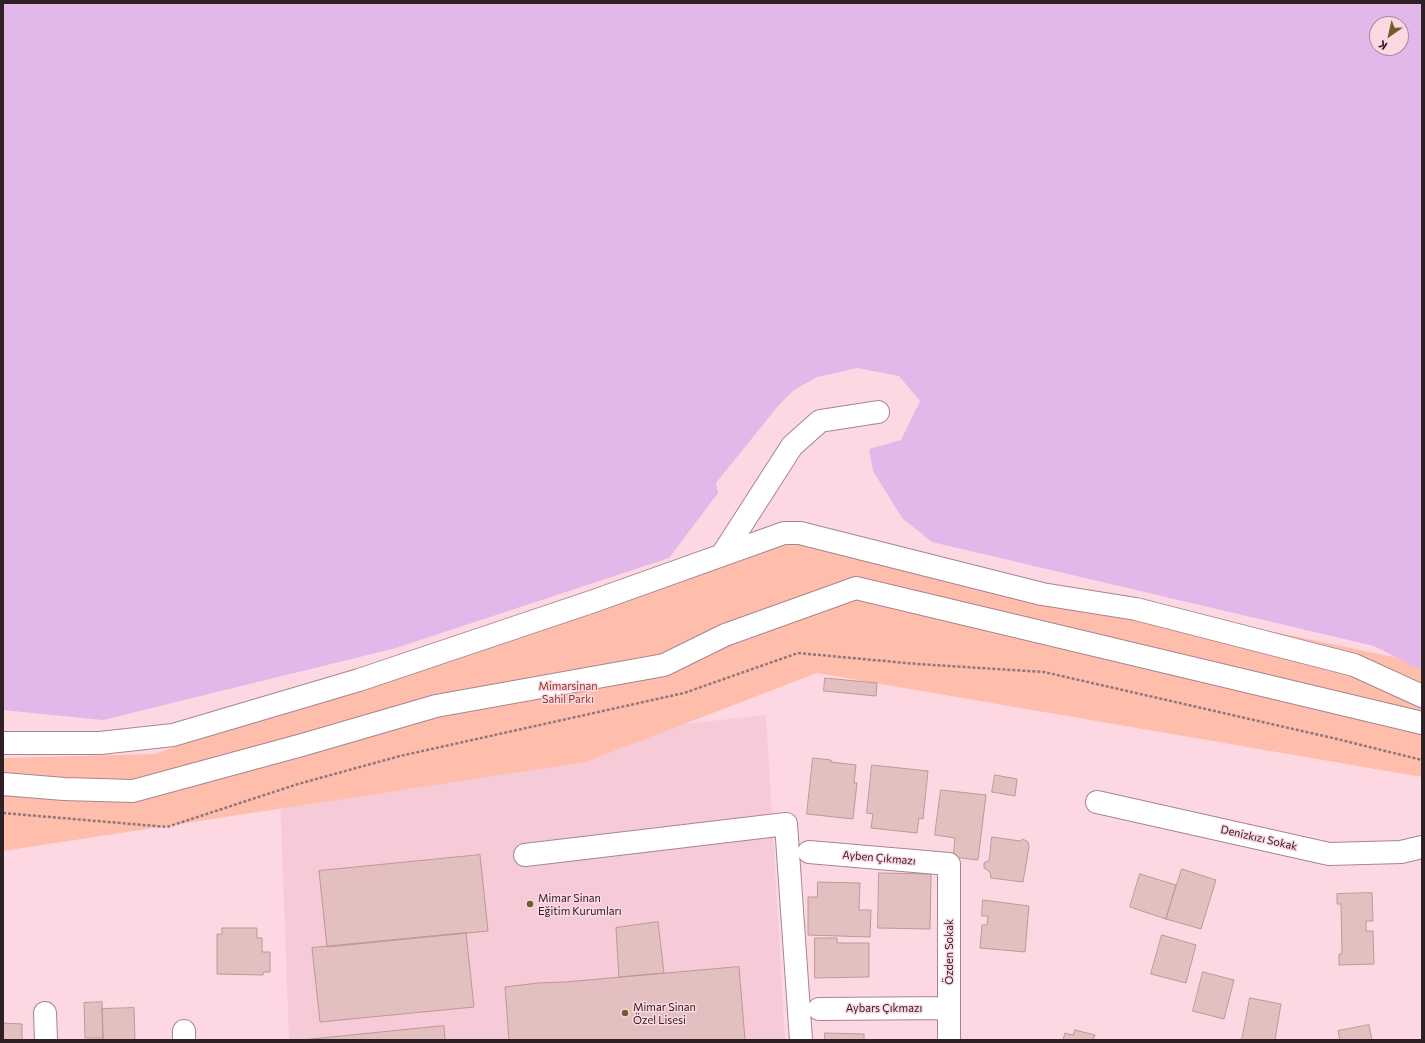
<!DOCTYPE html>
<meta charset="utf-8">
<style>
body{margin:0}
#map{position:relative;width:1425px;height:1043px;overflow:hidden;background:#fdd8e3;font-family:Commissioner,sans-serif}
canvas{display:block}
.frame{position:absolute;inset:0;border:4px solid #2e2024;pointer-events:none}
.north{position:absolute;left:1369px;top:16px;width:40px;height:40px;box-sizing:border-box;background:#fdd8e3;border:1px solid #aa8e97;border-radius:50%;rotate:214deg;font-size:11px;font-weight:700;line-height:16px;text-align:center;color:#2e2024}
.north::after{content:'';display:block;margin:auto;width:14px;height:18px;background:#6e5e2c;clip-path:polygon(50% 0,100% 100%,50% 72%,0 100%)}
</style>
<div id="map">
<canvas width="1425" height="1043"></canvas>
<div class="frame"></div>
<div class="north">K</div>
</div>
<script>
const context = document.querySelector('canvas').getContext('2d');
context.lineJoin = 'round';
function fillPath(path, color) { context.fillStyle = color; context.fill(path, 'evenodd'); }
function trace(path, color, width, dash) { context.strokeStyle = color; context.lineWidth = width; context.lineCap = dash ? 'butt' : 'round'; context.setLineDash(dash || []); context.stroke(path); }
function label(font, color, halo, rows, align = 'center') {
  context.font = font + ' Commissioner,sans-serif'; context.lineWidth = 3; context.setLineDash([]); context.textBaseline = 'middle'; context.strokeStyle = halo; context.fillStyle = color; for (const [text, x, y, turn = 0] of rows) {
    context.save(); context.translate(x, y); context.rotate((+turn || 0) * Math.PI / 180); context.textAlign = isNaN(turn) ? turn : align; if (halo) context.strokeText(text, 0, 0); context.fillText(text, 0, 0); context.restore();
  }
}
fillPath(new Path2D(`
 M766,715l19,325h-496l-10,-272z`), '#f6cad7');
fillPath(new Path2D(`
 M812,535l610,128v114l-605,-104 -232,89 -582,89v-93l151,-4z`), '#ffbdac');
fillPath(new Path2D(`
 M3,3h1419v665l-7,-1 -41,-21 -442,-104 -30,-24 -29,-47 -4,-22 32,-9 19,-39 -21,-25 -42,-8 -40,9 -23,13 -16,16 -62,77 2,10 -49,65 -273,90 -293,72 -100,-10zM1377,24h24v24h-24z`), '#e2b7ea');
const building = new Path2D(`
 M825,678l52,5 -1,13 -52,-5z
 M813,758l18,2v2l25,3 -2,18h3l-4,36 -46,-5z
 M872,765l56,6 -5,48 -4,-1 -2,15 -46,-5 2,-14 -6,-1z
 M995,775l22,4 -2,17 -23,-4z
 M941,790l45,5 -8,65 -25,-3 2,-19 -20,-3z
 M992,837l28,4 3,-2 5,3 1,5 -6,35 -32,-4 -1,-6 -6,-4v-5l5,-3z
 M480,855l8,76 -161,16 -8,-76z
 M1182,869l34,11 -15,49 -35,-10z
 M879,873l52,1 -1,55 -52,-1z
 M1140,874l36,11 -10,34 -36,-12z
 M818,882l42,1 -1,27h12l-1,27 -62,-2v-38h9z
 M1372,893l1,28h-7v10h7l1,33 -35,1v-11h3l-1,-50h-4v-10z
 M983,900l46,6 -4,46 -45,-4 2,-23h5l1,-9h-6z
 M658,922l6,51 -45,4 -3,-49z
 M222,928h35v10h5v14h8v20h-7v3l-46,-1v-40h5z
 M466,933l8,74 -154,15 -8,-74z
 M1162,935l34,10 -10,38 -35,-9z
 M815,938h22v5h32v34l-54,1z
 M739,967l6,73h-236l-4,-53 33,-4 27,-1z
 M1203,972l31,8 -10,39 -31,-8z
 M1250,998l31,6 -6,36h-33z
 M102,1002l1,36h-18l-1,-35z
 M134,1008l1,32h-32l-1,-31z
 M3,1023l19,1v16h-19z
 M1369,1025l3,15h-32l-2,-9z
 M444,1026l1,14h-143z
 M1075,1030l20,5 -2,5h-30l2,-7 8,2z
 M825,1033l39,1v6h-39z`);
fillPath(building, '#e4bfbf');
trace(building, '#bc9898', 1);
const minor = new Path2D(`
 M722,555l70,-109 28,-25 58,-9
 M3,743h97l73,-8 186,-55 232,-78 193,-69h16l242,61 94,15 218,56 68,31
 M3,784l61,5 69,2 169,-46 134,-39 228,-41 61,-30 131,-47 566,135
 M1097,802l232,52 72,-2 21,-5
 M809,852l140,12v176
 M525,855l261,-31 15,216
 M819,1009l130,-1
 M45,1013l1,27
 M184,1040v-9`);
trace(minor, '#a78590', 24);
trace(new Path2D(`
 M3,813l164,14 131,-43 102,-28 284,-63 114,-40 119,11 127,8 293,67 85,21`), '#90777e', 2.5, [3, 2]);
trace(minor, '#fff', 22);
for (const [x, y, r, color] of [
 [530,904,4,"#6e5e2c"],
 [625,1013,4,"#6e5e2c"]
]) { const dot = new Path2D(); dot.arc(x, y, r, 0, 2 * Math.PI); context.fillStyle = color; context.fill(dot); trace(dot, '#fdd8e3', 1.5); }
label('11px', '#893a26', '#fdd8e3', [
 ["Mimarsinan",568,686],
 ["Sahil Parkı",568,699]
]);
label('11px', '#2e2024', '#fdd8e3', [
 ["Denizkızı Sokak",1259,838,13],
 ["Ayben Çıkmazı",879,858,5],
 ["Özden Sokak",949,952,-90],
 ["Aybars Çıkmazı",884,1008]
]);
label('11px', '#2e2024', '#fdd8e3', [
 ["Mimar Sinan",538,898],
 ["Eğitim Kurumları",538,911],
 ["Mimar Sinan",633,1007],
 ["Özel Lisesi",633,1020]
], 'left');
</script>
